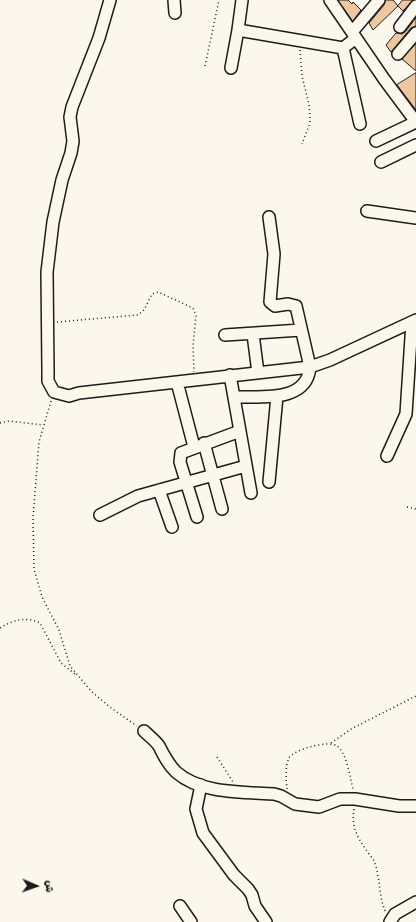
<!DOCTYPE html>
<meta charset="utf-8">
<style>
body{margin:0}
#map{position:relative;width:416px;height:922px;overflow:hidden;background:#fbf7ec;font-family:"Gochi Hand","Playpen Sans Arabic",sans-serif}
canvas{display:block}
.north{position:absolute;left:16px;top:866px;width:40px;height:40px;-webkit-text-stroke:3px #fbf7ec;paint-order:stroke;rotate:92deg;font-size:11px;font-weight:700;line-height:16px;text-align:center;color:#1c1c1c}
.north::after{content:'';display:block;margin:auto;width:14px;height:18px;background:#1c1c1c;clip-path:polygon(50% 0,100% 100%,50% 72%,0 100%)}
</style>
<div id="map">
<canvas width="416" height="922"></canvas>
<div class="north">ش</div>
</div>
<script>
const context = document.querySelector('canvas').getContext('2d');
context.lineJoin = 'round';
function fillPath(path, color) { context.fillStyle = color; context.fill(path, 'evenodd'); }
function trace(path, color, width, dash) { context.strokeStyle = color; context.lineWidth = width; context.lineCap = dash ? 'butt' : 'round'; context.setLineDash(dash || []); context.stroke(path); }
const building = new Path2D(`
 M338,0h10l4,4 1,-2 8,8 -8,11z
 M386,0h7l5,6 -25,24 -4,-7 15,-18z
 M403,0h10l-10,11 -5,-5z
 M416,18v8l-5,2 -20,24 -5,-7 10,-12 6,1 3,-2z
 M416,44v27l-14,-12z
 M416,73v37l-19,-25z`);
fillPath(building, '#efc79f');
trace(building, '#1c1c1c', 1);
const minor = new Path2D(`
 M110,0l-11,38 -27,69 -2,10 3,24 -2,12 -9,27 -9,42 -6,50 1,99v10l6,11 15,4 10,-3 231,-26 20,-7 86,-40
 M174,0l1,13
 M242,0l-4,30 105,18 13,-10
 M330,0l54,79 32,43
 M400,27l16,-21
 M352,32l27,-32
 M343,48l17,76
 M398,54l18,-21
 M231,68l7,-38
 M376,141l40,-19
 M381,162l35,-17
 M367,211l49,7
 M253,334l5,39
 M225,335l76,-5
 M230,375l21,118
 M177,382l17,65
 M234,397c27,-1 73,6 76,-30l-14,-61 -8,-2 -13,2 -5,-4 4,-48 -5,-37
 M204,443l18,66
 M387,456l19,-42 6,-92
 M269,482l8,-86
 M159,490l13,37
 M100,515l38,-19 108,-30
 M197,517l-17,-55 1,-9 59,-22
 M144,731c5,5 11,9 15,15 5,10 9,18 17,26 25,22 66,20 98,22l7,2 14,8 24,3 21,-8h15l44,7h17
 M201,785l-5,24 7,24 31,42 14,14 4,6 3,11 11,16
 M180,906l11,16
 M390,922l5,-8 21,-12`);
trace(minor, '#1c1c1c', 14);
trace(new Path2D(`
 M300,50l2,26 7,29 1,12v6l-8,21
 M205,66l14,-66
 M57,322l81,-7 6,-5 8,-16 6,-2 35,16 3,8 -3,30 1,26
 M51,401l-12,41 -6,76 1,51 8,28 17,33 11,36 22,26 19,16 26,18
 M0,423l9,-2 34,4
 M407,507l9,2
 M0,628c13,-8 26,-12 40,-5l21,40 14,11
 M331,743l20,-14 65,-33
 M217,757l16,25
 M287,789c-1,-9 -2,-23 2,-31 5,-9 40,-18 48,-12 10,7 13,32 16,43
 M354,809c-3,17 3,28 13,42 2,4 6,7 7,10 7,17 4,35 12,52`), '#1c1c1c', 1.5, [1, 3]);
trace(minor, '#fbf7ec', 11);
</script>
